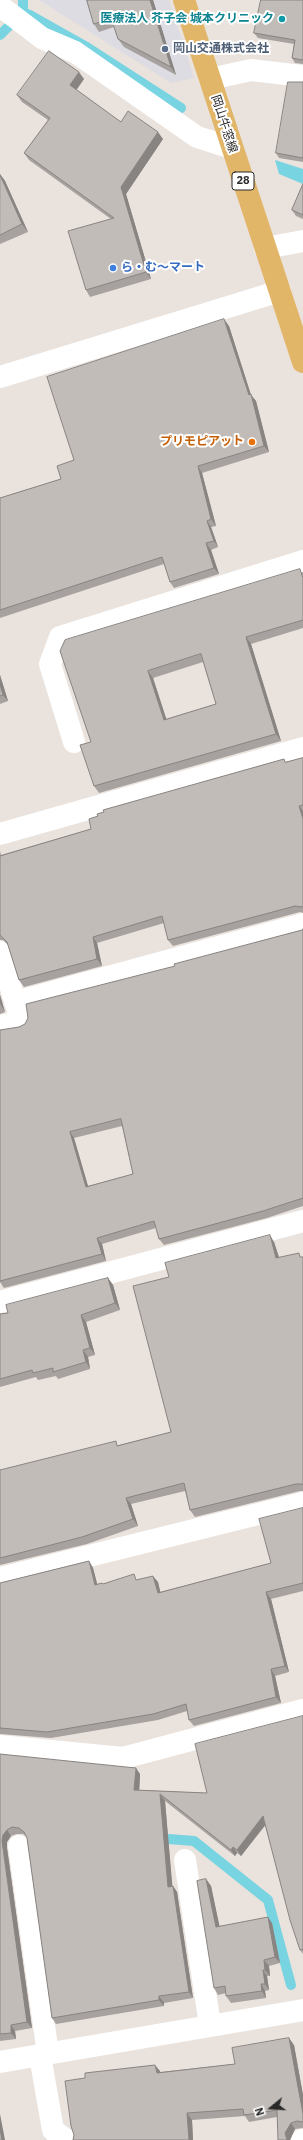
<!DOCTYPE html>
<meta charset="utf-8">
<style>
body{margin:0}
#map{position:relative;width:303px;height:2140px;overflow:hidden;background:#eae2dc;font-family:"IBM Plex Sans",sans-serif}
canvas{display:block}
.north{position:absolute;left:251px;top:2088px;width:40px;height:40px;-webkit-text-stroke:3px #fff;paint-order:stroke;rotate:252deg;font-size:11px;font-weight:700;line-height:16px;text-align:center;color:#292929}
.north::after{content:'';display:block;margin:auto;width:14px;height:18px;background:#292929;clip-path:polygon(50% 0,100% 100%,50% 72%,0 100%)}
</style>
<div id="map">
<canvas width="303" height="2140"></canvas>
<div class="north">N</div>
</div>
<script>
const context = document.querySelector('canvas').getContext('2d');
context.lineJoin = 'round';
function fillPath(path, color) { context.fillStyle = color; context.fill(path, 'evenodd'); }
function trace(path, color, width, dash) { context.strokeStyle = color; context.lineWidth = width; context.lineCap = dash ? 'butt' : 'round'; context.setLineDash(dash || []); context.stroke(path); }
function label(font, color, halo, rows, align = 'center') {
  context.font = font + ' "IBM Plex Sans","Noto Sans JP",sans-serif'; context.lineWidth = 4; context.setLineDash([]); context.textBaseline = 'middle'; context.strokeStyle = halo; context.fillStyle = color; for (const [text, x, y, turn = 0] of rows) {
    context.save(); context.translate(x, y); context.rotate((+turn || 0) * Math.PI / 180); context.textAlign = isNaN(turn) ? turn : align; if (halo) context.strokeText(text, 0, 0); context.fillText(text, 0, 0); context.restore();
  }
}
fillPath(new Path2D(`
 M39,0h130l25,78 -23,5z`), '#dddce3');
fillPath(new Path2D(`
 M275,160l28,9v15l-24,-10z`), '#79d4e2');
trace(new Path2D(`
 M23,12l7,3 55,31 96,62
 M0,35l23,-23v-12
 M156,1838l38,3 74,59 23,85`), '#79d4e2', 10);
trace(new Path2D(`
 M0,6l42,32 33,14 122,85 35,11
 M210,79l41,-9 52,6
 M265,248l38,-7
 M0,377l280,-86
 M74,742l-24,-78 10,-27 243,-76
 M0,834l303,-86
 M0,952l21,69 -21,5
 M15,1002l288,-78
 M0,1302l303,-81
 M0,1578l303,-75
 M0,1746l123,12 180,-48
 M19,1846l29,208
 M185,1860l25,165
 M40,2056l13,74 13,10
 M0,2062l303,-52
 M302,2140h1`), '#fff', 22);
trace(new Path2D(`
 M184,0l119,362`), '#e2b669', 22);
fillPath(new Path2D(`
 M87,0h66l23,75 -52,-28 -6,-8 -4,-12 -15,5 -5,-8z
 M303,0v64l-8,-1 -3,-5 2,-14 -36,-6 -4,-5z
 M84,79l-8,11 45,32 42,17 -37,55 25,85 -61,18 -4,-7 25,-71 -82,-59 -5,-7 24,-33 -26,-18 -5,-7z
 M303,82v80l-24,-4 -3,-5z
 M0,174l5,7 23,51 -28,12z
 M303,184v35l-7,-3 -4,-6z
 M229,326l22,69 5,6 13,51 -67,21 14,53 -5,1 7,20 -7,3 8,24 -45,14 -4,-6 -6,-18 -164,54v-120l61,-19 13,-19z
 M303,572v56l-52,16 30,97 -182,52 -5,-7 -3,-44 -31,-91zM203,662l13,42 -50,15 -13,-41z
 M0,675l8,26 -8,3z
 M303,758v155l-3,-1 -127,34 -5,-6 -4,-17 -67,20 5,23 -78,21 -5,-7 -11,-35 -5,-5h-3v-89l1,4 90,-26 195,-67z
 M303,929v277l-36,12 -103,27 -5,-6 -3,-11 -54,16 4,17 -102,27 -4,-6v-252l19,-3 156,-61 127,-36zM122,1126l11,48 -45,12 -14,-48z
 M0,995l5,17 -5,2z
 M274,1242l5,15h24v234h-3l-105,26 -5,-7 -5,-19 -54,13 7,22 -51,18 -87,21v-95l119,-25 52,-13 -2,-155z
 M108,1278l5,7 7,25 -34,12 9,33 -7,2 2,12 -32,10 -2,-3 -18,4 -2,-3 -36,10v-73l8,-1z
 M303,1508v83l-32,8 18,73 -14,4 6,27 -87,23 -5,-6 -2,-9 -29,9 -107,18 -51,-4v-151l89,-22 4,7 4,16 5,-1 1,1 34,-4 21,2 2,10 111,-29 31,-54z
 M303,1716v238l-3,-4 -35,-125 -24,31 -4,-3 -2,3 -70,-55 7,85h1l4,6 16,106 -29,5v3l-108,18 -4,-6 -25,-180 -1,-2 -3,-2h-6l-6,2 -4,6v6l25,180 -17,3 1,8 -16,2v-287l140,20 -1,16 68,3z
 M206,1879l5,7 8,40 53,-3 8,40 -11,3 1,10h-3l2,14 -4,1 1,7 -35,5 -5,-7v-3l-8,2 -4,-7z
 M294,2045l9,50v33l-8,1 -5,11 -13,-23 -28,5 -4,-6 -53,4 1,20h-120l87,-69v1l75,-8z`), '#a7a29f');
fillPath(new Path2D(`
 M150,0h3l23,75 -5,-8z
 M79,72l5,7 -9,13 -5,-7z
 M158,132l5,7 -37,55 25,85 -5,-7 -25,-85z
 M0,174l5,7 23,51 -6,-8z
 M224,319l5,7 22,69 5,6 13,51 -5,-6 -15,-51z
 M198,466l4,7 14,53 -5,-7z
 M207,521l4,6 7,20 -4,-6z
 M206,543l5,7 8,24 -5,-6z
 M246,637l5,7 30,97 -5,-7z
 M148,671l5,7 16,49 -5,-7z
 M0,675l8,26 -5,-6 -3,-11z
 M299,806l4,5v8z
 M93,937l4,6 5,23 -5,-7z
 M0,995l5,17 -4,-7 -1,-2z
 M70,1132l4,6 16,55 -4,-6z
 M270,1235l4,7 7,22 -5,-6z
 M97,1238l5,6 4,17 -4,-7z
 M108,1278l5,7 7,25 -5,-7z
 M81,1315l5,7 9,33 -5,-7z
 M83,1350l5,7 2,12 -4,-7z
 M126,1498l5,6 7,22 -5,-7z
 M89,1561l4,7 6,23 -4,-6z
 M153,1576l5,6 4,17 -4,-6z
 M266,1592l5,7 18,73 -4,-6z
 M271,1669l4,7 6,27 -5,-6z
 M136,1768l4,6 -1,22 -5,-6z
 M160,1794l5,7 8,92 -5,-6z
 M263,1816l4,7 -26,33 -4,-6z
 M7,1830l4,6 -4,6v6l25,180 -5,-6 -25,-181 1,-6z
 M233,1847l4,6 -2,3 -4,-6z
 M206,1879l5,7 10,47 -5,-6z
 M173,1886l4,6 16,106 -4,-6z
 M268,1917l4,6 8,40 -5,-6z
 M264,1960l5,6 1,10 -5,-6z
 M263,1970l4,6 2,14 -4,-6z
 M261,1984l4,7 1,7 -4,-7z
 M159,1996l5,7v3l-5,-6z
 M11,2025l4,6 1,8 -5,-6z
 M289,2038l5,7 9,50v19z
 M155,2065l5,6 1,8 -4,-6z
 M0,2113v1l5,26h-3l-2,-11z
 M187,2113l5,7 1,20h-4z
 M291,2123l4,6 -5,11h-3l-2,-7z`), '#888482');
const building = new Path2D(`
 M87,0h63l21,67 -53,-28 -7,-21 -17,6z
 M261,0h42v60l-11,-2 3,-18 -41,-7z
 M49,51l30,21 -9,13 51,37 7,-11 30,21 -37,55 25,85 -60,18 -18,-59 46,-13 -90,-65 26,-35 -33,-23z
 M288,82h15v76l-27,-5z
 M0,175l22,49 -22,11z
 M303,184v31l-11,-5z
 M224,319l25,76 2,-1 13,52 -66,20 13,53 -4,2 7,20 -8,2 8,25 -44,14 -8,-25 -162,53v-112l61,-19 -4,-13 17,-6 -27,-83z
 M300,569l3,9v42l-57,17 30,97 -182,52 -14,-41 11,-3 -31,-91 5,-11zM201,654l15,50 -52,16 -16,-49z
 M0,684l3,11 -3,1z
 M303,758v47l-4,1 4,13v88l-8,-1 -127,34 -6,-24 -69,21 4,22 -78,21 -12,-38 -7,-7v-79l91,-27 -2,-10 9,-3 -1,-2 7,-2 -1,-2 181,-51 1,3z
 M303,929v269l-40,13 -104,28 -5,-18 -57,17 5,16 -102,27v-251l19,-3 6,-3 3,-6 -2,-14 149,-38 -1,-2 128,-34zM121,1119l12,55 -47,13 -16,-55z
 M270,1235l6,23 23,-5 1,4h3v228l-1,-1h-6l-106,26 -6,-27 -58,15 7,21 -51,18 -82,21v-88l116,-29 1,5 54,-14 -38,-146 36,-9 -4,-14z
 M108,1278l7,25 -34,12 9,33 -7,2 3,12 -33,10v-4l-20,5 -1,-3 -32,9v-65l8,-1 -2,-8z
 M303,1508v75l-37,9 19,74 -14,3 5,28 -87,23 -3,-16 -33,10 -106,18 -47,-4v-145l89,-22 6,24 7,-2 1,1 31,-10 2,6 17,-4 5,17 113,-30 -12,-44z
 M303,1716v233l-3,1 -10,-30 -27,-104 -26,34 -4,-3 -2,3 -71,-56 8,93 5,-1 16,106 -30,4v4l-107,18 -25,-180 -3,-6 -5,-4 -7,-1 -5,3 -4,5 -1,6 25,181 -16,3v8l-11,1v-280l136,14 -2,22 73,3 -12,-49z
 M206,1879l10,48 52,-10 7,40 -11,3 1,10h-2l2,14h-4l1,7 -36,5 -1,-10 -11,2 -17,-107z
 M289,2038l14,76v8l-6,-1 -6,2 -6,10 2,7h-9l-1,-30 -33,5 -1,-6 -56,4 2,27h-116l1,-5 -3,-9 -6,-45 20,-3v-5l70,-8 2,8 78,-9 -3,-16z
 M0,2129l2,11h-2z`);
fillPath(building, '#c2bcb9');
trace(building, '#888482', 1);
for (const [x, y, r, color] of [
 [282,19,4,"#0f9aa8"],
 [165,49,4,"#5c6f8a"],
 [113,268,4,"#3f7fe0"],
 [252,442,4,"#e8710a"]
]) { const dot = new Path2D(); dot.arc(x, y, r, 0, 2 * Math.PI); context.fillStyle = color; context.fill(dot); trace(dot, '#fff', 1.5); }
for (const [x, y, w] of [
 [243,181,22]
]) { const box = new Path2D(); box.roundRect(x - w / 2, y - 9, w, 18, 3); context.fillStyle = '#fff'; context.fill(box); trace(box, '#292929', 1); }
label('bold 11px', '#292929', null, [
 ["28",243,181]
]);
label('bold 12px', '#0d838f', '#fff', [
 ["医療法人 芥子会 城本クリニック",274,19]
], 'right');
label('bold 12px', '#4e5e75', '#fff', [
 ["岡山交通株式会社",173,49]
], 'left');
label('12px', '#292929', '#fff', [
 ["岡山牛窓線",224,124,72]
]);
label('bold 12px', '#366cbe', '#fff', [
 ["ら・む〜マート",121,268]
], 'left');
label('bold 12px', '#c56008', '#fff', [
 ["プリモピアット",244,442]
], 'right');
</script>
